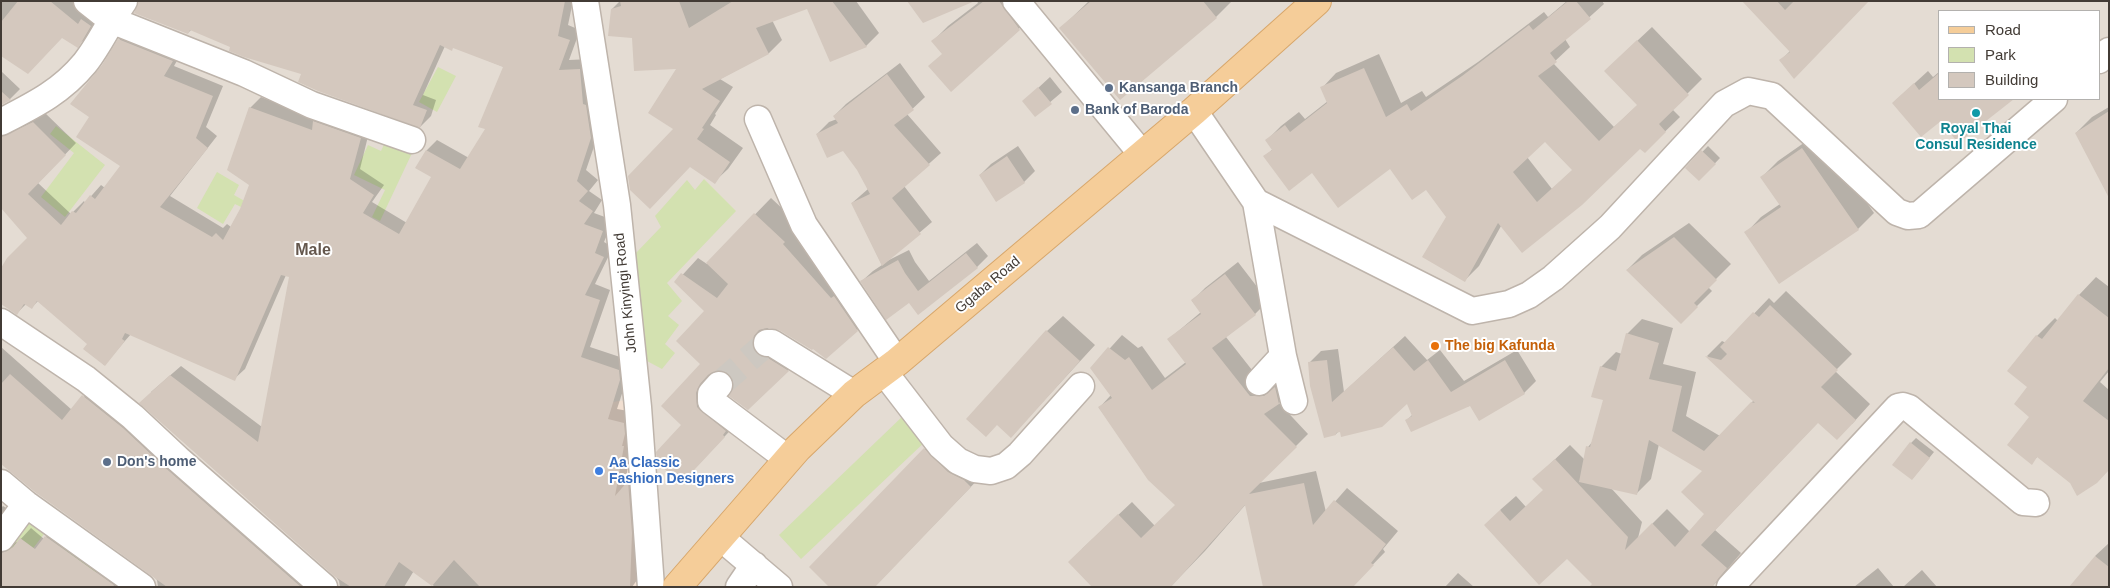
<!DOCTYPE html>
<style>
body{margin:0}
#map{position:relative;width:2110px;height:588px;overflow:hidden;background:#f0ebe4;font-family:Arial,sans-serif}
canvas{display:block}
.frame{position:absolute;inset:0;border:2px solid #423b35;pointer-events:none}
.legend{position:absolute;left:1938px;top:10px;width:162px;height:90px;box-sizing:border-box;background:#fff;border:1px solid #b3b1ae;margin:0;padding:6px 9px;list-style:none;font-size:15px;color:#423b35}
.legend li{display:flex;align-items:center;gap:10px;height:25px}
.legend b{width:25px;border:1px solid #b3b1ae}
</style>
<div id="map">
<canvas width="2110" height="588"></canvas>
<div class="frame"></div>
<ul class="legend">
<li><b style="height:6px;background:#f5cd99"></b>Road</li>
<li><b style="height:14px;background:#d3e1b0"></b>Park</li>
<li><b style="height:14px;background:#d4c8be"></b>Building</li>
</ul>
</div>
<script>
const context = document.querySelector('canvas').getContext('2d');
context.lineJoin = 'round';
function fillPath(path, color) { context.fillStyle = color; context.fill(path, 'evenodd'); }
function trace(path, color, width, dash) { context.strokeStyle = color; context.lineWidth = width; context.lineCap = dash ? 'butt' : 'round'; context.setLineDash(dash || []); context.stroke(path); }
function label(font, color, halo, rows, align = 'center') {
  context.font = font + ' Arial,sans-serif'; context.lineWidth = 4; context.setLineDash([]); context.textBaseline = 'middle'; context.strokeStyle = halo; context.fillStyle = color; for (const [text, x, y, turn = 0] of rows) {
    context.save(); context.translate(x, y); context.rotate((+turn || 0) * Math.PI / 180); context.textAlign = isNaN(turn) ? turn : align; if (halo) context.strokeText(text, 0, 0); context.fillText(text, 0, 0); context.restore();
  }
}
fillPath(new Path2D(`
 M1,1h2108v586h-2108zM1939,11h160v88h-160z`), '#e4dcd3');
fillPath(new Path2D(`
 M626,400l18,187h-22l-16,-184z`), '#f1dfd1');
fillPath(new Path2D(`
 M438,67l18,9 -19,36 -18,-10z
 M56,126l49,39 -40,52 -24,-20 33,-44 -24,-19z
 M387,138l26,13 -33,70 -8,-4 13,-27 -31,-15 14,-30 13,6z
 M217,172l22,13 -5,10 14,8 -3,6 -10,-5 -12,20 -26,-16z
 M704,179l32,32 -69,72 15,18 -14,15 11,9 -14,19 10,9 -13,16 -15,-8 -12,-107 26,-27 -6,-11 32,-36 8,10z
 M905,414l23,25 -127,120 -22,-24z
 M25,508l78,57 -7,8 -52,-39 -26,34 -16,-11 17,-23z`), '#d3e1b0');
fillPath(new Path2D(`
 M1,1h72l7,6 22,6 -14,23 -11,10 -15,-9 -61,17z
 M140,1h433l-5,24 12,5 -11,30 22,-1 10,67 -15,44 12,10 -9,11 13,9 -8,13 19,7 -9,22 9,5 -18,37 15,6 -20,57 39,13 1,9 -13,40 17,3v24l-10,52 14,-15 2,103 -8,11h-197l-20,-18 -11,18h-64l-1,-6 -4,-6 -184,-183 30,-26 81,61 28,-151 -4,-1 -41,94 -11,10 -103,-45 -27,31 -15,-21 -50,-44 -7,7 -6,-3 -9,9 12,-75 -28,-32v-84l43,-10 32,31 -38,40 33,31 13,-13 1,2 16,-18 4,3 17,-22 -32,-49 13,-52 16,-25 11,-11 53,21 -9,16 49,20 -17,41 11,9 -47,60 53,32 4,-4 4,3 10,-18 9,-24v-77l11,-11 57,22 52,9 -10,41 24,16 -12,17 35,21 26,-46 -16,-9 10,-18 10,-10 32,18 18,-30 17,-61 -50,-20 -9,-1 -22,49 13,5 -5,16 -11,11 -118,-54 -70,-26 -40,-18 -4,4z
 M620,1h236l23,32 -13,13 -58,-39 -36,13 10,20 -13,13 -49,26 13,8 -18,27 1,1 -6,10 33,23 -15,21 -14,13 -24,-17 -15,-37 3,-61 -45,-31 -21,-27z
 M977,1h48l10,13 -84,76 -8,-37 -10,-12 15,-15 30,-23z
 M1089,1h143l-16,16 -155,11z
 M1567,1h35l2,3 -39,35 5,8 -17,16 61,64 24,-22 -18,-48 32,-30 50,52 -30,30 8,8 -35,34 -5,-4 -139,79 -22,40 -14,14 -18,-63 -21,-29 -36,-21 -78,4 -47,-15 8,-7 -6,-9 14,-14 18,-14 6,7 23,-18 -6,-13 14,-15 43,-19 22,49 21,-12 4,6 52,-35 66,-50 4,5zM1545,141l28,29 -21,19 -25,-32z
 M1744,1h124l-87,59 9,-9z
 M900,63l25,34 -18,17 34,39 -37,33 28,36 -47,40 24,-12 6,12 14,19 48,-38 11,13 -11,11 -68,35 -47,-21 11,-10 9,-6 -30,-62 16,-14 -10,-20 -15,-20 -26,-15 12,-12 8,-3 -3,-3 12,-12z
 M1,71l19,18 -10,10 -9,5z
 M1928,71l5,6 6,-5v27h73l-53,42 -18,-22 -48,-16z
 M1050,77l12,15 -27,23 -11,-14z
 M2109,107v69l-33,-43 16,-16z
 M1818,133l56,80 -16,16 -112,4 15,-16 19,-13 -18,-27 16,-16z
 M1018,146l17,25 -11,11 -44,-7 11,-11z
 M1708,146l12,12 -21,22 -12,-12z
 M771,198l29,27 73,89 -16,16 -44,17 -33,-18 -12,-2 2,8 34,20 -56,54 -13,-21 -1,-9 -5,-6 -6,-4h-9l-2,7 1,15 27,29 -43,46 -14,-41 18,-61 5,-53 -30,-29 22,-24 9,6z
 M1689,223l42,41 -23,23 4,4 -31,31 -54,-52 15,-15z
 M1238,262l30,39 -13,13 -29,23 37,47h15l13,6 -12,13 29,31 -49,49 57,-12 10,41 21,-24 51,43 -15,18 2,3 -31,32 -108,-80 -41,47 -35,36 -88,-38 50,-47 23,24 21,-21 -77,-97 12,-13 -19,-27 30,-33 16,13 4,-2 23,32 21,-16 -17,-23 32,-27 -9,-11 13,-13z
 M2096,277l13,10v84l-9,11 9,8v80l-38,13 -33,-27 -7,7 -2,-76 -20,-16 28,-35 18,-18 3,3 21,-26z
 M1786,291l66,63 -17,17 35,33 -18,20 -33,-3 -104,109 26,23 -29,34 -145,-30 -28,26 -39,-73 16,-14 10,11 18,-17 5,-25 21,-20 15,15 3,-13 5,-6 11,-42 -3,-32 15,-15 6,2 5,-20 15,-15 31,9 -10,36 33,8 -10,44 34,20 34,-36 -47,-44 15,-15 4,2 43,-45 5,5zM1659,444l45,27 2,43 -16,18 -23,-23 -29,29 4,-16 -31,-34 25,6 15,-15z
 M1063,316l32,29 -69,75 21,-89z
 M1405,336l22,24 13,-10 24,31 53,-31 19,31 -12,12 -118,28 7,-7 -5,-12 -68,28 -4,4 -27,-71 12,-12 17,-2 6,43z
 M1,347l71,63 22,-24 229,201h-165l-1,-7 -5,-6 -151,-111z
 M944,429l24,24 22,14 -116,120 51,-138z
 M1916,438l18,14 -22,27 -1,-36z
 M3,506l3,2 -5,8v-8z
 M56,526l85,61h-140v-49l10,5 7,-1 13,-14 13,11z
 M2109,543v44l-14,-31z
 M1878,568l16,19h-40z
 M1922,570l15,17h-34z
 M1458,573l16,14h-29z`), '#0003');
fillPath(new Path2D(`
 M18,1h32l28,23 3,-5 10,7 -13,22 -16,-10 -34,36 -27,-18v-34z
 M139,1h426l-7,35 12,4 -11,30 21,-1 3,35 3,1 5,33 -14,43 11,10 -9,10 14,10 -9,13 19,7 -8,22 9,4 -19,38 15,5 -19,57 38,13 1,10 -12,39 16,4 1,11 -3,12h2l-9,50 13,-15 4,52 -2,54h-150l-26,-27 -22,26 -33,-24 -15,25h-33l-17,-11 -195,-173 31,-28 88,67 31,-165 -8,-2 -46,106 -110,-48 -3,6 3,2 -20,25 -22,-17 4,-5 -50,-43 -5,8 -8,-5 -7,11 -16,-11v-36l6,-10 20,-20 -26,-30v-71l32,-15 33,33 -38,39 33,31 11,-14 4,2 14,-18 5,4 25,-33 -44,-29 13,-20 -19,-13 32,-39 16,-26 55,22 -9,15 49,20 -17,42 12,10 -48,59 52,30 4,-4 7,7 17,-31 9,-24 -22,-15 22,-63 63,23 1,-9 48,17 -11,41 24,16 -11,18 36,21 32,-57 -16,-9 11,-18 34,19 25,-40 -7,-2 25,-60 -50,-19 -1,3 -12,-6 -27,60 14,5 -7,18 -102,-37 -20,-9 3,-8 -57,-17 -15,-6 1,-4 -40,-17 -2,4 -54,-21z
 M620,1h59l10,27 44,-27h99l35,46 -37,15 -23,-53 -51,19 13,26 -67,35 18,12 -18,27 2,1 -7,10 33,23 -15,22 -25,-17 -40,42 -20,-19 -2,-14 45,-47 -25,-16 28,-44 -42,2 -2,-33 -24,-2 3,-27 10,-3z
 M907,1h68l-52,22z
 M984,1h15l21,29 -69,62 -23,-26 14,-12 -11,-13z
 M1091,1h112l14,17 -97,82 -61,-72z
 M1568,1h8l15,18 -41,34 7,9 -19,14 61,65 38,-36 -33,-34 33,-31 52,55 -30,29 7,8 -21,21 -5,-4 -58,56 -60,48 -24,-30 -33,59 -43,-25 24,-40 -20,-27 -14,10 -22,-31 -52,39 -26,-35 -23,18 -26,-35 9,-6 -7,-10 20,-15 5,7 37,-29 -7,-16 44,-19 22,49 21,-13 4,7 51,-35 67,-51 4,5zM1545,142l27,28 -35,32 -24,-30z
 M1742,1h35l8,9 9,-9h75l-75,78 -15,-19 11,-8z
 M1939,73v26h75l-56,44 -17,-22 -20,16 -29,-34 22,-20 5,7z
 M887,74l27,36 -20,15 36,40 -38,33 29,36 -39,32 -31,-63 19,-9 -13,-24 -14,-19 -16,7 -11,-24 22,-11 -5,-7z
 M1038,87l14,17 -17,13 -13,-16z
 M1,91l10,9 -10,5z
 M2109,111v87l-34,-65z
 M1802,148l57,82 -80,54 -35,-52 37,-25 -21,-30z
 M1701,150l15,14 -17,17 -14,-13z
 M1007,156l18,27 -29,19 -17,-27z
 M754,213l31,29 -2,2 48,54 3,-2 24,35 -32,28 -13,-10 -1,1 -33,-20 -12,-2 -8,2 -5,6 -2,7 2,8 5,5 9,2 21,13 -41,39 -19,-14 5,-8 -1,-8 -4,-6 -7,-4 -7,1 -7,4 -8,9 -4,9 1,14 29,24 -3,4 2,2 -44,47 -24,-22 -1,-10 25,-27 -20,-19 39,-42 -24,-23 28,-30 -30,-29 7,-9 36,25 11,-14 -22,-21z
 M1674,237l43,43 -23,23 4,4 -17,17 -55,-54z
 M966,253l12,15 -60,47 -9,-12 -23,17 -26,-39 38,-21 7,13 13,18z
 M1225,274l31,41 -44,33 38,48h14l11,-9 4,17 -15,10 33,33 -48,47 55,-11 9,42 21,-25 52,44 -15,19 3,2 -21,22h-90l-18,-82 -74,82h-79l-24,-25 50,-48 23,24 34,-33 -27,-25 -50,-73 14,-9 -22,-30 18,-21 17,13 4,-3 23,33 34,-26 -19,-25 34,-25 -10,-14z
 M2078,294l31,24v50l-26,33 26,20v49l-12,13 -20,13 -7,-13 -33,-26 -5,8 -25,-20 22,-28 -15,-13 13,-17 -20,-16 29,-36 6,4z
 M1770,305l68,65 -17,17 35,33 -19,20 -19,-17 -117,122 26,23 -15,19h-123l3,-3 -25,-25 -28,26 -55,-60 16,-15 10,11 33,-31 -11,-11 23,-20 73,78 -3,13 27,-27 23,24 29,-33 -23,-22 21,-21 -53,-31 -12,55 -58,-13 7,-36 4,1 13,-47 -12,-3 9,-31 16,5 10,-38 33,10 -10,36 33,7 -10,45 32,20 47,-49 4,1 -50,-47 16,4 6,-6 -7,-7 33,-35 6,5z
 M1046,330l34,31 -69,77 -14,-13 -11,12 -20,-18z
 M1393,347l21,24 14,-11 23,32 54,-32 20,34 -46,27 -9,-15 -59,26 -6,-12 7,-4 -5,-12 -25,23 -41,10 -1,-5 -4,1v2l-12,3 -14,-52 -2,-24 19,-2 5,42z
 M10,374l52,46 20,-25 41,33 46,43 132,116h-134l-132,-95 -34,-28v-80z
 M1910,442l20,16 -18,22 -20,-15z
 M924,448l24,24 16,8 7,7 -96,100h-46l-20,-20z
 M45,536l69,49 -1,2h-112v-34l6,-2 6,-4 7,-9 15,11z
 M2095,556l14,11v20h-40z`), '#d4c8be');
trace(new Path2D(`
 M719,385l48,-42`), '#cdc8c1', 26, [26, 13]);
const minor = new Path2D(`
 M87,1l24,19 133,53 68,32 100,35
 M585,1l32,204 21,202 13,180
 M1016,1l126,153
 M2099,60l10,-9
 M1194,111l62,91 27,154 11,45
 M758,119l46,106 93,137
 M1,122c33,-17 60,-30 84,-59 15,-19 25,-42 39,-62
 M1256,202l216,109 37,-7 20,-9 24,-17 57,-51 114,-123 24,-13 24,5 125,116 11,4 11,-1 135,-116
 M1,322l85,57 47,38 46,43 145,127
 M767,343h5l82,51
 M884,372l57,74 17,15 17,8 16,2 15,-5 14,-12 61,-68
 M1259,382l24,-26
 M719,385l-8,9v7l77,58
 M1,483l25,21 116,83
 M720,537l59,50
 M1,538l25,-34
 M739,587l15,-22
 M1730,587l168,-180 5,-1 6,2 114,94 13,1`);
const major = new Path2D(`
 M677,587l120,-138 57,-55 43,-32 297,-251 123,-110`);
trace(minor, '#beb4ab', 29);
trace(major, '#d8a76b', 30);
trace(minor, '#fff', 26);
trace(major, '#f5cd99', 28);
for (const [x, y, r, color] of [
 [1109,88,5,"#5c6f8a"],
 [1075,110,5,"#5c6f8a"],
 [1976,113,5,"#0f9aa8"],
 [1435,346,5,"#e8710a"],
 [107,462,5,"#5c6f8a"],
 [599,471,5,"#3f7fe0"]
]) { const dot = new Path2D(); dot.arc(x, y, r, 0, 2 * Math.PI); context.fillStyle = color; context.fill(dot); trace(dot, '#fff', 2); }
label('bold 14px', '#4e5e75', '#fff', [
 ["Kansanga Branch",1119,88],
 ["Bank of Baroda",1085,110],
 ["Don's home",117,462]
], 'left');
label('bold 14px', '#0d838f', '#fff', [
 ["Royal Thai",1976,129],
 ["Consul Residence",1976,145]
]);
label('14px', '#423b35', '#fff', [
 ["Ggaba Road",988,285,-40],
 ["John Kinyingi Road",626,293,-96]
]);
label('bold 14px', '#c56008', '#fff', [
 ["The big Kafunda",1445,346]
], 'left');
label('bold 14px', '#366cbe', '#fff', [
 ["Aa Classic",609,463],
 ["Fashion Designers",609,479]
], 'left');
label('bold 16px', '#64574d', '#fff', [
 ["Male",313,251]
]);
</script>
